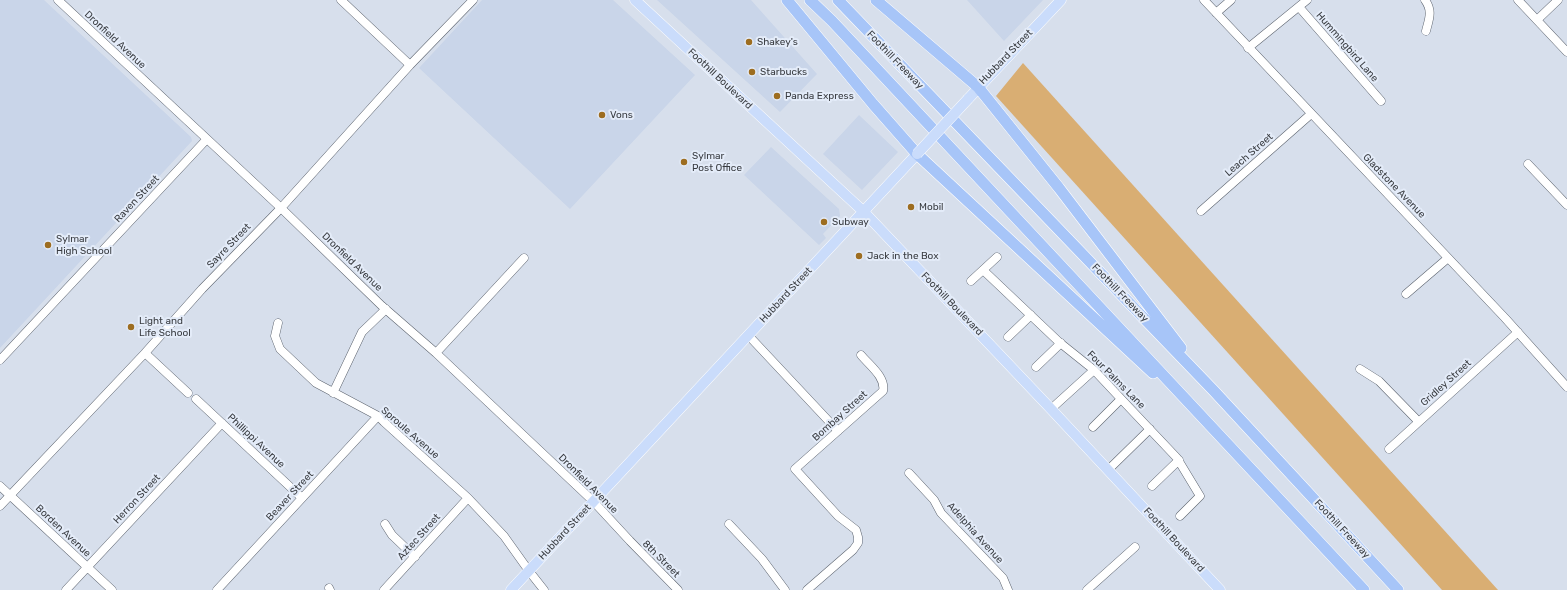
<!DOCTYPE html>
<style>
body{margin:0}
canvas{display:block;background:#d7dfec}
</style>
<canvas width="1567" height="590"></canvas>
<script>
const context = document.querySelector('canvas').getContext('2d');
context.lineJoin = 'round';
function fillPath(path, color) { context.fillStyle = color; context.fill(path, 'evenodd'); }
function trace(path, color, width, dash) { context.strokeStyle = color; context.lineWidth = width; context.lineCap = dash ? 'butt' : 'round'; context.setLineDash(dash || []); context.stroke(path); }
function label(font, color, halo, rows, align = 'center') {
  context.font = font + ' Rubik,sans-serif'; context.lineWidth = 4; context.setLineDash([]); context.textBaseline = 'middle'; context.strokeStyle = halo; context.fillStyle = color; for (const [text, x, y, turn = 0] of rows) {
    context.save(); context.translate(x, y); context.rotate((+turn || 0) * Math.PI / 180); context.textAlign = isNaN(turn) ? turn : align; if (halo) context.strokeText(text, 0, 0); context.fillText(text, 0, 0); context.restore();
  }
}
fillPath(new Path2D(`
 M0,0h44l147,137 1,4 -192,207z
 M482,0h131l82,75 -125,134 -151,-141z
 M657,0h94l66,74 -37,38z
 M967,0h76l-39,41z
 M859,115l39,37 -36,38 -39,-36z
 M771,147l68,62 1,7 -17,18 3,4 -7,7 -75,-70z`), '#c9d5e9');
fillPath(new Path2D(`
 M1023,63l475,527h-56l-446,-494z`), '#d9ae73');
const minor = new Path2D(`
 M58,0l223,208 101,98 54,47 157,148 37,40 48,49
 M341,0l69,65
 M1204,0l301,318 62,69
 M1425,0c8,11 4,19 1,31
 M1518,0l49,52
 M1299,7l82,94
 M1216,13l15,-13
 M1537,20l21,-20
 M1248,48l59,-48
 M1528,164l39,41
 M1201,211l110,-97
 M983,270l76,72 35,28 30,32 53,56 23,38 -20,20
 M971,281l26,-24
 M1406,294l42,-36
 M278,323l-3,13 5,13 36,34 62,33 6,6 84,76 36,38 25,35 15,19
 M749,336l89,95
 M1008,337l23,-22
 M145,353l43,40
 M436,353l88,-95
 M0,360l206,-220
 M1036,367l25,-24
 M1360,369l19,12 39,40
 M333,393l29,-61 24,-23
 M196,399l106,99
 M1051,409l43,-39
 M1093,427l28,-28
 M1389,449l129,-117
 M1108,470l42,-41
 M909,473l25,27 7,13 62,65 5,12
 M0,486l112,104
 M1152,486l27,-26
 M0,506l145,-153 57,-64 79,-81 129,-143 63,-65
 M385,524l7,11 23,22
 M729,524l33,35 23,31
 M329,588l1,2
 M66,590l156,-167
 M217,590l161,-174
 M384,590l84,-92
 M807,590l46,-40 5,-7v-6l-2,-7 -18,-14 -43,-47 88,-78c3,-14 -14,-26 -22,-36
 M1087,590l48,-43`);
const major = new Path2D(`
 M635,0l229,212 187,197 169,181
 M968,99l93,-99
 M511,590l406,-436`);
const highway = new Path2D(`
 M787,0l86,104 44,50 236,219
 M810,0l22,21 532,569
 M838,0l376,391 184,199
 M876,0l102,87 81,101 122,160`);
trace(minor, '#5c636e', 9);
trace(major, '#fff', 11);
trace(highway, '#fff', 12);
trace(minor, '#fff', 8);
trace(major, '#cadcfb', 10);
trace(highway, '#a7c5f8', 11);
const majorBridge = new Path2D(`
 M917,154l51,-55`);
trace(majorBridge, '#fff', 11, []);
trace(majorBridge, '#cadcfb', 10);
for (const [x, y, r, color] of [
 [749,42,4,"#9d6d20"],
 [752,72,4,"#9d6d20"],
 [777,96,4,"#9d6d20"],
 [602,115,4,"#9d6d20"],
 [684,162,4,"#9d6d20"],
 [911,207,4,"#9d6d20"],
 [824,222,4,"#9d6d20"],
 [48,245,4,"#9d6d20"],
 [859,256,4,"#9d6d20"],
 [131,327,4,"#9d6d20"]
]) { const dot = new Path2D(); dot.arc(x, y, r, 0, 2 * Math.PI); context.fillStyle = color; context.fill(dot); trace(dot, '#e4ecf9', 1.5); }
label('10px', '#393c41', '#e4ecf9', [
 ["Dronfield Avenue",115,40,43],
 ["Hummingbird Lane",1347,47,49],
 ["Hubbard Street",1006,57,-46],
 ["Foothill Freeway",895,60,46],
 ["Foothill Boulevard",720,79,43],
 ["Leach Street",1249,155,-41],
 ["Gladstone Avenue",1394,186,46],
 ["Raven Street",137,199,-47],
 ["Sayre Street",229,246,-46],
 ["Dronfield Avenue",352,262,44],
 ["Foothill Freeway",1120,293,46],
 ["Hubbard Street",786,295,-47],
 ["Foothill Boulevard",952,304,46],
 ["Four Palms Lane",1116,380,45],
 ["Gridley Street",1446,383,-42],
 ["Bombay Street",840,416,-42],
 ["Sproule Avenue",410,433,41],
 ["Phillippi Avenue",256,441,43],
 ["Dronfield Avenue",588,484,45],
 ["Beaver Street",290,496,-47],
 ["Herron Street",137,499,-47],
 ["Foothill Freeway",1342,529,47],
 ["Borden Avenue",63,531,43],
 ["Hubbard Street",565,532,-47],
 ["Adelphia Avenue",975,533,48],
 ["Aztec Street",419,537,-48],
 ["Foothill Boulevard",1174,540,47],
 ["8th Street",661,559,45]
]);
label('10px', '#393c41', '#e4ecf9', [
 ["Shakey's",757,42],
 ["Starbucks",760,72],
 ["Panda Express",785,96],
 ["Vons",610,115],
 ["Sylmar",692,156],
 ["Post Office",692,168],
 ["Mobil",919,207],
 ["Subway",832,222],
 ["Sylmar",56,239],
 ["High School",56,251],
 ["Jack in the Box",867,256],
 ["Light and",139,321],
 ["Life School",139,333]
], 'left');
</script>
